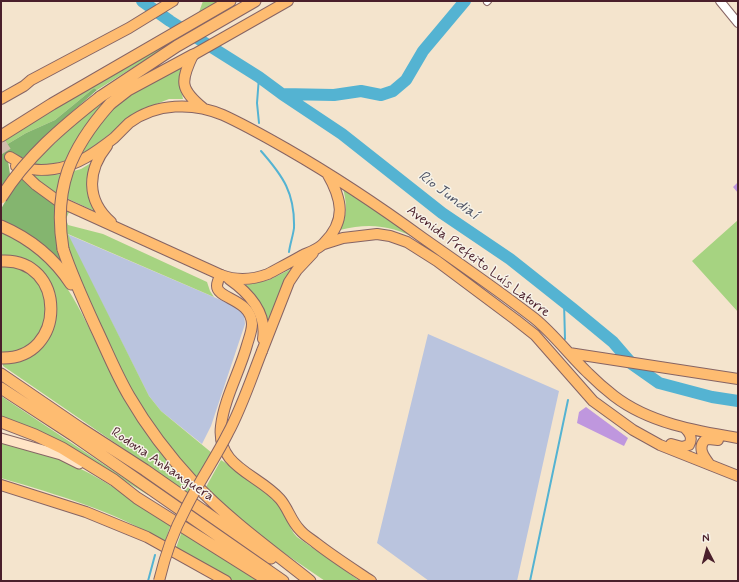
<!DOCTYPE html>
<meta charset="utf-8">
<style>
body{margin:0}
#map{position:relative;width:739px;height:582px;overflow:hidden;background:#f4e4cd;font-family:Mynerve,sans-serif}
canvas{display:block}
.frame{position:absolute;inset:0;border:2px solid #4a1f2b;pointer-events:none}
.north{position:absolute;left:687px;top:530px;width:40px;height:40px;-webkit-text-stroke:3px #f7f3e8;paint-order:stroke;rotate:354deg;font-size:11px;font-weight:700;line-height:16px;text-align:center;color:#4a1f2b}
.north::after{content:'';display:block;margin:auto;width:14px;height:18px;background:#4a1f2b;clip-path:polygon(50% 0,100% 100%,50% 72%,0 100%)}
</style>
<div id="map">
<canvas width="739" height="582"></canvas>
<div class="frame"></div>
<div class="north">N</div>
</div>
<script>
const context = document.querySelector('canvas').getContext('2d');
context.lineJoin = 'round';
function fillPath(path, color) { context.fillStyle = color; context.fill(path, 'evenodd'); }
function trace(path, color, width, dash) { context.strokeStyle = color; context.lineWidth = width; context.lineCap = dash ? 'butt' : 'round'; context.setLineDash(dash || []); context.stroke(path); }
function label(font, color, halo, rows, align = 'center') {
  context.font = font + ' Mynerve,sans-serif'; context.lineWidth = 3; context.setLineDash([]); context.textBaseline = 'middle'; context.strokeStyle = halo; context.fillStyle = color; for (const [text, x, y, turn = 0] of rows) {
    context.save(); context.translate(x, y); context.rotate((+turn || 0) * Math.PI / 180); context.textAlign = isNaN(turn) ? turn : align; if (halo) context.strokeText(text, 0, 0); context.fillText(text, 0, 0); context.restore();
  }
}
fillPath(new Path2D(`
 M67,234l170,73 7,7 1,10 -34,102 -9,18 -41,-33 -12,-15z
 M428,334l131,57 -42,190h-88l-52,-38z`), '#bac4de');
fillPath(new Path2D(`
 M203,1h18l-23,14z
 M173,40l1,2 -77,48 -3,-2 -39,32 -29,13 -25,15v-8z
 M182,66l-2,18 3,15h-14l-28,11 -56,43 -9,5 22,-35 25,-26z
 M115,94l-45,58 -4,9 -20,4 -12,-1c25,-26 51,-50 81,-70z
 M91,163l-2,12 10,38 -35,-16 6,-25 11,-3z
 M28,171l14,4 20,-1 -6,20 -15,-9z
 M342,185l78,55c-28,-14 -49,-18 -80,-10 8,-15 7,-29 2,-45z
 M63,209l6,3 -3,7 2,6 35,9 104,48 3,9 4,6 -146,-63 81,162 12,15 51,42 -16,26 -27,-32 -26,-36 -26,-46 -49,-114z
 M738,220v92l-46,-51z
 M1,231c54,22 75,70 99,119 6,12 11,25 18,35 23,35 49,68 74,102l-4,6 -185,-127v-3l17,-3 18,-11 14,-55 -34,-36 -8,-2h-9z
 M1,263l29,9 12,14 7,24 -14,35 -34,11z
 M293,268l-25,62 -8,-26 -15,-19 24,-5z
 M1,396l147,98v1l-94,-57 -53,-22z
 M1,441c26,8 52,14 76,26 33,16 63,38 94,57l-6,18c-51,-31 -107,-47 -164,-64z
 M221,460c18,12 45,28 58,44 8,10 9,24 18,33l63,44h-35l-38,-26 -50,-37 -31,-31z
 M182,531l79,50h-27l-58,-33z`), '#a6d381');
fillPath(new Path2D(`
 M94,88l3,2 -39,34 -35,34 -8,-4 -7,7 2,13 -9,13v-39l25,-15 29,-13z
 M21,178l34,27v23l7,31 -1,4 -60,-42v-12l9,-16z`), '#84b56f');
trace(new Path2D(`
 M259,123l-2,-20 2,-26
 M261,151c22,25 34,42 33,77 -1,8 -4,16 -5,24
 M564,302l1,37
 M148,581l7,-26
 M530,581l38,-181`), '#54b3d2', 2);
trace(new Path2D(`
 M142,1l28,20 89,56 23,17 60,40 100,79 68,46 63,50 40,33 19,22 27,19 53,14 26,4
 M282,94l52,1 27,-4 20,4 12,-4 13,-11 17,-29 42,-50`), '#54b3d2', 12);
fillPath(new Path2D(`
 M738,182v11l-5,-6z
 M586,407l42,31 -4,8 -47,-23 2,-11z`), '#bf97de');
trace(new Path2D(`
 M1,143l9,14`), '#d2bdad', 10, [10, 5]);
const minor = new Path2D(`
 M487,2l1,-1`);
const tertiary = new Path2D(`
 M720,1l18,22`);
const secondary = new Path2D(`
 M1,438l60,17 18,9`);
const primary = new Path2D(`
 M1,99l23,-13 7,-6 98,-52 44,-27
 M203,108c-23,-19 -23,-26 -10,-53l95,-54
 M107,146c-20,25 -21,54 4,76
 M10,157c6,3 12,8 19,11 7,3 17,2 25,1 23,-3 42,-17 60,-31 5,-5 10,-10 15,-15 27,-20 64,-21 94,-8 22,10 43,22 64,34 47,27 92,57 136,89 37,26 75,52 111,80 20,16 36,38 54,55 8,8 17,16 26,23 35,27 82,35 124,42
 M16,166l20,19 22,16 163,74c16,6 31,5 47,-1 11,-6 23,-12 35,-19 7,-3 16,-6 21,-12 23,-23 18,-44 3,-70
 M324,244l19,-6 34,-4 13,2 17,6 30,19 79,59 19,15 58,66 40,29 27,15 78,31
 M229,279c20,14 38,34 34,60
 M262,351l27,-69 8,-12 16,-17
 M569,353l169,26
 M671,444l11,3 7,-2c4,-7 1,-12 -4,-17
 M710,465c-6,-8 -13,-17 -5,-25l4,-1 9,1`);
const trunk = new Path2D(`
 M221,275c-2,3 -4,8 -4,11 0,13 34,13 35,38 0,7 -3,14 -5,21 -7,26 -23,54 -26,81 -5,41 37,48 59,73 8,9 11,22 20,31 4,5 11,9 16,13 18,14 37,26 55,38
 M1,485l85,27 61,25 79,44`);
const motorway = new Path2D(`
 M100,97l77,-51 78,-45
 M110,104l18,-14 65,-35
 M1,136l51,-32 178,-103
 M1,226c28,12 53,32 70,58
 M63,249c9,27 21,53 33,79 11,23 20,46 33,68 18,31 41,61 65,87 35,37 77,67 116,98
 M1,261c66,-4 67,99 0,97
 M1,374l79,54 65,42 126,88
 M1,388l72,47 210,146
 M1,422l34,13 27,13 52,32 23,18 132,83`);
trace(minor, '#866464', 8);
trace(tertiary, '#866464', 10);
trace(secondary, '#866464', 11);
trace(primary, '#866464', 12);
trace(trunk, '#866464', 12);
trace(motorway, '#866464', 13);
trace(minor, '#fff', 6);
trace(tertiary, '#fff', 8);
trace(secondary, '#ffe4c6', 9);
trace(primary, '#febc71', 10);
trace(trunk, '#febc71', 10);
trace(motorway, '#febc71', 11);
const primaryBridge = new Path2D(`
 M159,581c6,-25 14,-49 26,-71 13,-27 30,-51 43,-77 14,-26 23,-54 34,-82`);
const motorwayBridge = new Path2D(`
 M1,198c25,-41 62,-72 99,-101
 M63,249c-10,-60 7,-100 47,-145`);
trace(primaryBridge, '#866464', 12, []);
trace(motorwayBridge, '#866464', 13, []);
trace(primaryBridge, '#febc71', 10);
trace(motorwayBridge, '#febc71', 11);
label('14px', '#4a1f2b', '#f7f3e8', [
 ["Avenida Prefeito Luís Latorre",478,262,37],
 ["Rodovia Anhanguera",162,465,34]
]);
label('italic 15px', '#4e5365', '#f7f3e8', [
 ["Rio Jundiaí",448,196,37]
]);
</script>
